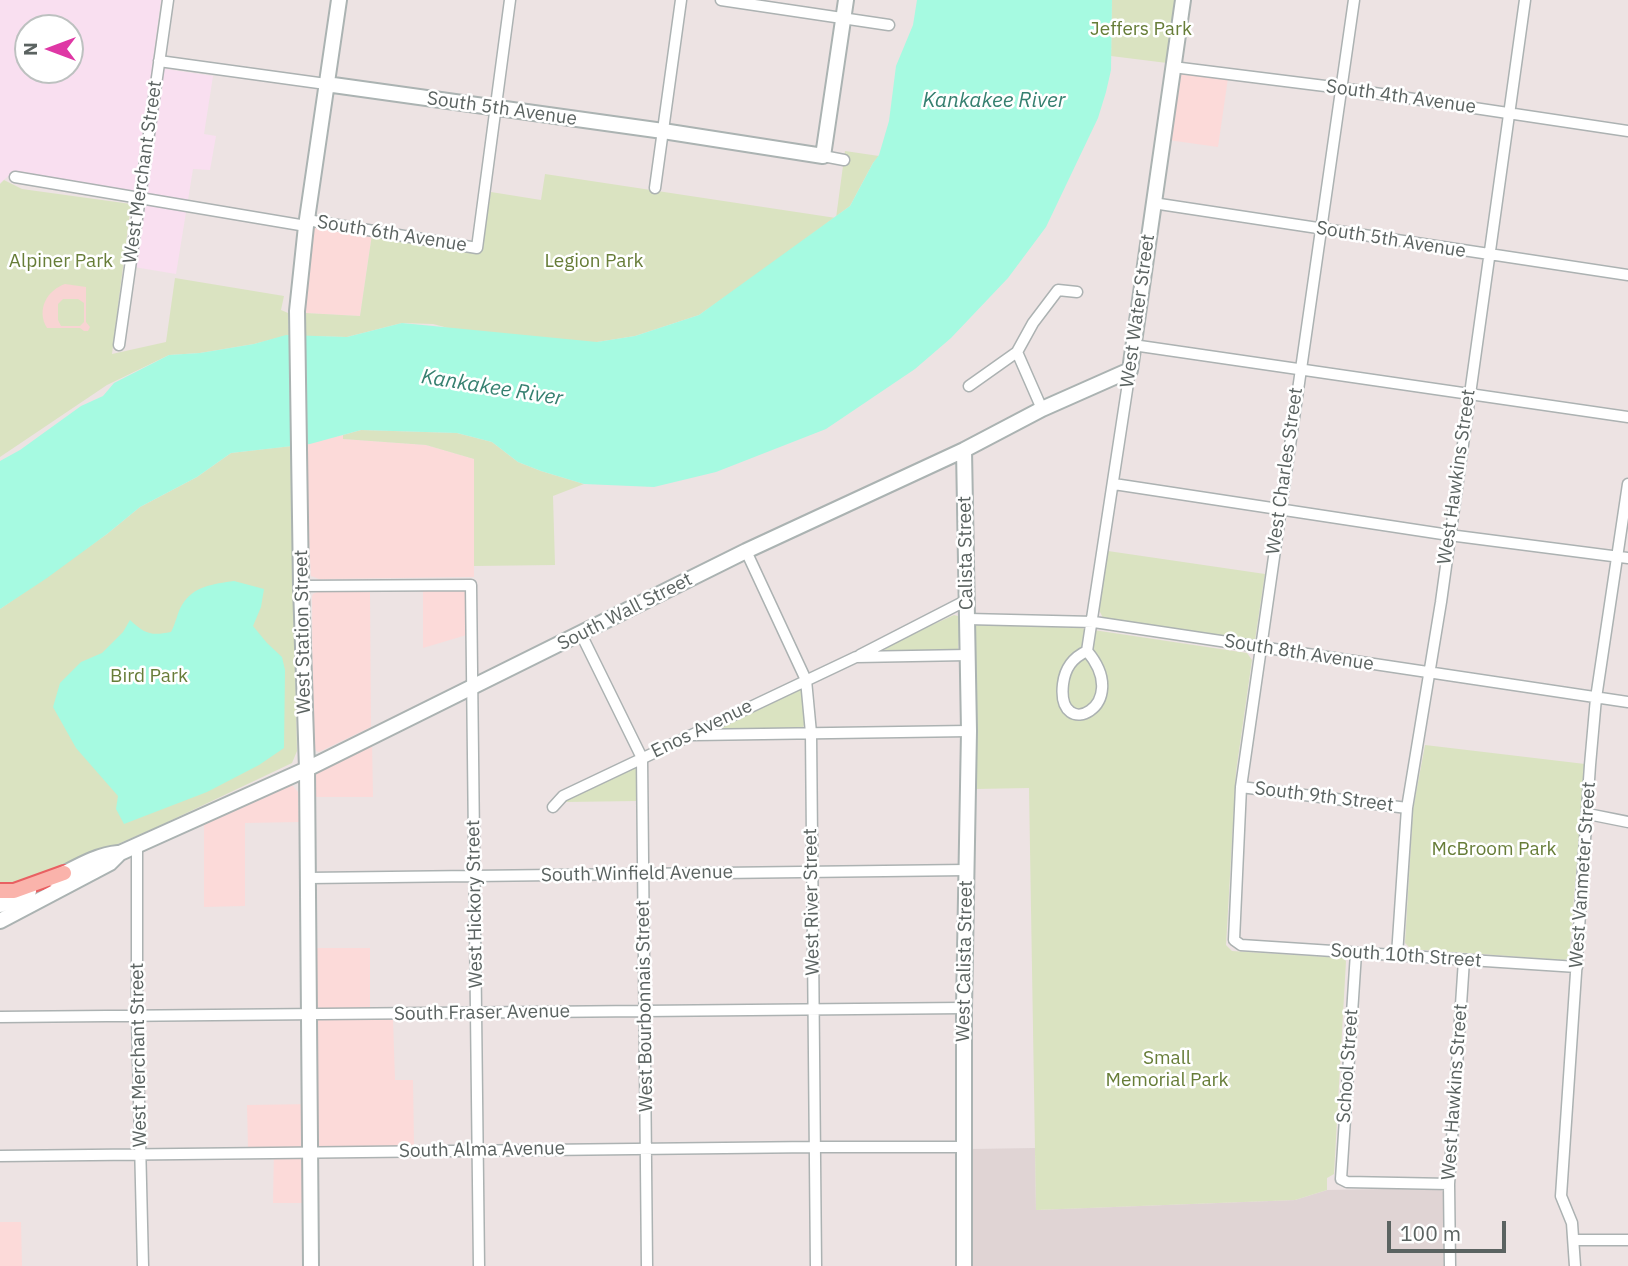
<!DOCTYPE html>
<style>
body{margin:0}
#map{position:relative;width:1628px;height:1266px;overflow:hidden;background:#ede3e3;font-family:"IBM Plex Sans",sans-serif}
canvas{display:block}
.north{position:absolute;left:14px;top:14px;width:70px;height:70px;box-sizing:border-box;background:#fff;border:2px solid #bdc1c0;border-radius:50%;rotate:270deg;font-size:19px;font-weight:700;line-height:28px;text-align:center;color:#5b6361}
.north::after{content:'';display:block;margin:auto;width:24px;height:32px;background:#df37a5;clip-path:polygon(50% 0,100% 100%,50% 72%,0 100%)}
.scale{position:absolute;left:1387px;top:1221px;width:119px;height:32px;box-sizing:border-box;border:4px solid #5b6361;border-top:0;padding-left:9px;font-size:21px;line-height:24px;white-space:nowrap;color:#5b6361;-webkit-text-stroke:5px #fff;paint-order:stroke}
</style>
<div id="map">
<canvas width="1628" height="1266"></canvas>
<div class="north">N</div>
<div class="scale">100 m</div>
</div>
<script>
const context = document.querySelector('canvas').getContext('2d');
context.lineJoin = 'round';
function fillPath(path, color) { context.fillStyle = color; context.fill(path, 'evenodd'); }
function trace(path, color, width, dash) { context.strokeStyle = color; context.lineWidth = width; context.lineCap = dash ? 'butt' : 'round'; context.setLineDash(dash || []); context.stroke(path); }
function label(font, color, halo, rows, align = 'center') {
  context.font = font + ' "IBM Plex Sans",sans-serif'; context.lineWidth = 5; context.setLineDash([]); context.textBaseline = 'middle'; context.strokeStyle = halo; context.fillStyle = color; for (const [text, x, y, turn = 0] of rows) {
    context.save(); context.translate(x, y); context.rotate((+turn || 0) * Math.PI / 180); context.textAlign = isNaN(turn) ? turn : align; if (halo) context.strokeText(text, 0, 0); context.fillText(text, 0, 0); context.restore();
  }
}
fillPath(new Path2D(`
 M1180,72l48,6 -10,69 -50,-7 9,-64z
 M314,224l58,10 -12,82 -55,-3z
 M343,435l1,4 82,6 48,14v118l-155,2 -8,-3 -7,-132z
 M321,590h49l1,137 -52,25 -3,-1 -3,-11 -1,-143 1,-3z
 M423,590l43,1 2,3 2,40 -47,14z
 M372,742l1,55h-59v-18l3,-9z
 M292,785l6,7 1,30 -54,1v83l-41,1v-82l77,-39z
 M315,948h55v70l23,1 2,61h18l1,66 -111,1 1,56h-31l1,-55h-26l-1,-43 69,-1z
 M0,1222h21l1,44h-22z`), '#fcdad9');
fillPath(new Path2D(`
 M1035,1148l1,62 259,-10 32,-10 112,-2 4,4 1,74h-473l-1,-117z`), '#e0d4d4');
fillPath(new Path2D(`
 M0,0h161l-9,67 61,9 -9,58 12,2 -6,34 -17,-1 -17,105 -42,-7 11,-71 -134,-22 -11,9zM28,28h42v42h-42z`), '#f9dff0');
fillPath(new Path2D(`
 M1112,0h64l-9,63 -56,-7z
 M845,151l34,5 -6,7 -23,43 -93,69 -58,40 -64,21 -44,7 -139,-14 -19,-5 -31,-1 -55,14 -44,-1 2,-23 55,3 12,-82 108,18 11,-60 50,8 4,-26 291,44z
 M4,180l18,9 109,15 -19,150 54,-12 9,-64 109,18 -3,14 7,3 1,22 -35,9 -54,9 -31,2 -62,30 -107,72v-273z
 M361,430l96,3 35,9 26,20 23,9 43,13 -31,12 2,69 -81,1v-107l-48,-14 -83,-6v-4z
 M291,446l6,305 -5,12 -135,64 -85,37 -72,25v-280l107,-75 33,-27 57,-30 34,-24z
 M1108,551l157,23 -10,66 -8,1 -144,-23 -4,-8z
 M954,615l4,1 2,6 -2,29 -73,2v-6l3,-2z
 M979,623l101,5 167,25 5,7 -16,112 -10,173 6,6 111,7 3,3 -12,213 -7,4v12l-32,10 -259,10 -7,-422 -54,1 -2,-161z
 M799,688l4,1 1,3v33l-2,5 -81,-1 2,-4z
 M1425,745l160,19 -16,194 -5,2 -153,-11 -6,-6 8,-134z
 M634,768l4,2 -1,31 -72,1v-2z`), '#dae3c1');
fillPath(new Path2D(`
 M65,284l21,3v35l4,5 -2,4h-4l-4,-3h-33c-11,-18 0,-38 18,-44zM63,299h15l6,4v19l-4,4h-19l-3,-6v-16z`), '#f8d4d3');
fillPath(new Path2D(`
 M917,0h195l-1,70 -5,22 -8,26 -52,109 -38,51 -57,60 -36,31 -89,60 -110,43 -62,15 -70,-3 -43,-13 -23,-9 -26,-20 -35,-9 -96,-3 -51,14 -79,9 -34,24 -57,30 -33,27 -60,44 -47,31v-148l20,-11 61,-44 22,-10 11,-13 55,-28 31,-2 54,-9 32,-9 61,2 55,-14 195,19 38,-6 64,-21 151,-109 23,-43 6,-8 10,-34 7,-55 17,-41z
 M234,581l30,8 -3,18 -8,19 14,17 15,14 3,13 -1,78 -25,17 -52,27 -83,32 -8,-15 2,-13 -42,-48 -23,-41 7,-24 21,-21 21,-9 21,-21 7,-12c15,14 21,16 41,12 5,-9 6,-19 11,-27 11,-19 32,-21 52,-24z`), '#a6fae1');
const street = new Path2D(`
 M721,0l168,25
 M1354,0l-113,787 -7,153 7,5 336,22
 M159,61l167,23
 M1173,67l168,21 287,43
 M823,156l21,4
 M15,177l291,49
 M655,188l26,-188
 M1153,203l475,72
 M307,220l170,28 33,-248
 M119,345l49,-345
 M1133,345l495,72
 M1017,352l25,57
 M969,386l48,-34 16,-29 25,-33 19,2
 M1114,484l335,51 179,23
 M746,551l60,129 5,53 5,533
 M301,586l170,-1 8,681
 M968,619l126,3 534,80
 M581,634l61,124 5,508
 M1087,651c47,55 -31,93 -24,33 2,-16 9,-26 24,-33l43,-281
 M860,655l107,-55
 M694,735l275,-4
 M1241,787l166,21
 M553,807l10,-11 293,-139 112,-2
 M1588,814l40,8
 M137,845v171l6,250
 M308,878l659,-8
 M1356,953l-15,226 6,3 102,2
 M1397,955l10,-147 34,-206 84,-602
 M0,1017l964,-9
 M0,1156l815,-9h149
 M1574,1240h54
 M1450,1266l-1,-82 15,-224
 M1575,1266l-3,-43 -11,-27 29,-431 6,-67 32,-214`);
const secondary = new Path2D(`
 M326,84l337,47 160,25 23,-156
 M964,450l5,281 -5,277v258
 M53,879c21,-10 42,-24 65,-26
 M0,905l29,-14
 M0,921l110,-58 10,-10 187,-84 439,-218 218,-101 78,-41 88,-39 53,-370
 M311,1266l-4,-497 -6,-183 -4,-275 9,-85 33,-226`);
const primary = new Path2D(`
 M0,891h14l50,-18`);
trace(street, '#acb2b2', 13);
trace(secondary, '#abb3b2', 18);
trace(primary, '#e96062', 18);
trace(street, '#fff', 10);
trace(secondary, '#fff', 14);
trace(primary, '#fab3ab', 14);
label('19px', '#677d38', '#fff', [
 ["Jeffers Park",1141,30],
 ["Alpiner Park",61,262],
 ["Legion Park",594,262],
 ["Bird Park",149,677],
 ["McBroom Park",1494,850],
 ["Small",1167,1059],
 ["Memorial Park",1167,1081]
]);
label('19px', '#5b6361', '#fff', [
 ["South 4th Avenue",1401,97,8],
 ["South 5th Avenue",502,109,8],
 ["West Merchant Street",143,172,-82],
 ["South 6th Avenue",392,234,9],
 ["South 5th Avenue",1391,240,9],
 ["West Water Street",1138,311,-82],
 ["West Charles Street",1285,471,-82],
 ["West Hawkins Street",1457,477,-82],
 ["Calista Street",966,553,-91],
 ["South Wall Street",625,612,-27],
 ["West Station Street",303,632,-91],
 ["South 8th Avenue",1299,653,9],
 ["Enos Avenue",702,729,-26],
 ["South 9th Street",1324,797,7],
 ["South Winfield Avenue",637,874,-1],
 ["West Vanmeter Street",1583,875,-86],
 ["West River Street",812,902,-91],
 ["West Hickory Street",475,904,-91],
 ["South 10th Street",1406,956,4],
 ["West Calista Street",965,961,-89],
 ["West Bourbonnais Street",645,1006,-91],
 ["South Fraser Avenue",482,1013,-1],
 ["West Merchant Street",139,1055,-91],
 ["School Street",1348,1066,-86],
 ["West Hawkins Street",1455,1092,-86],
 ["South Alma Avenue",482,1150,-1]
]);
label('italic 21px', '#368070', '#fff', [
 ["Kankakee River",994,101],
 ["Kankakee River",492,388,9]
]);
</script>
